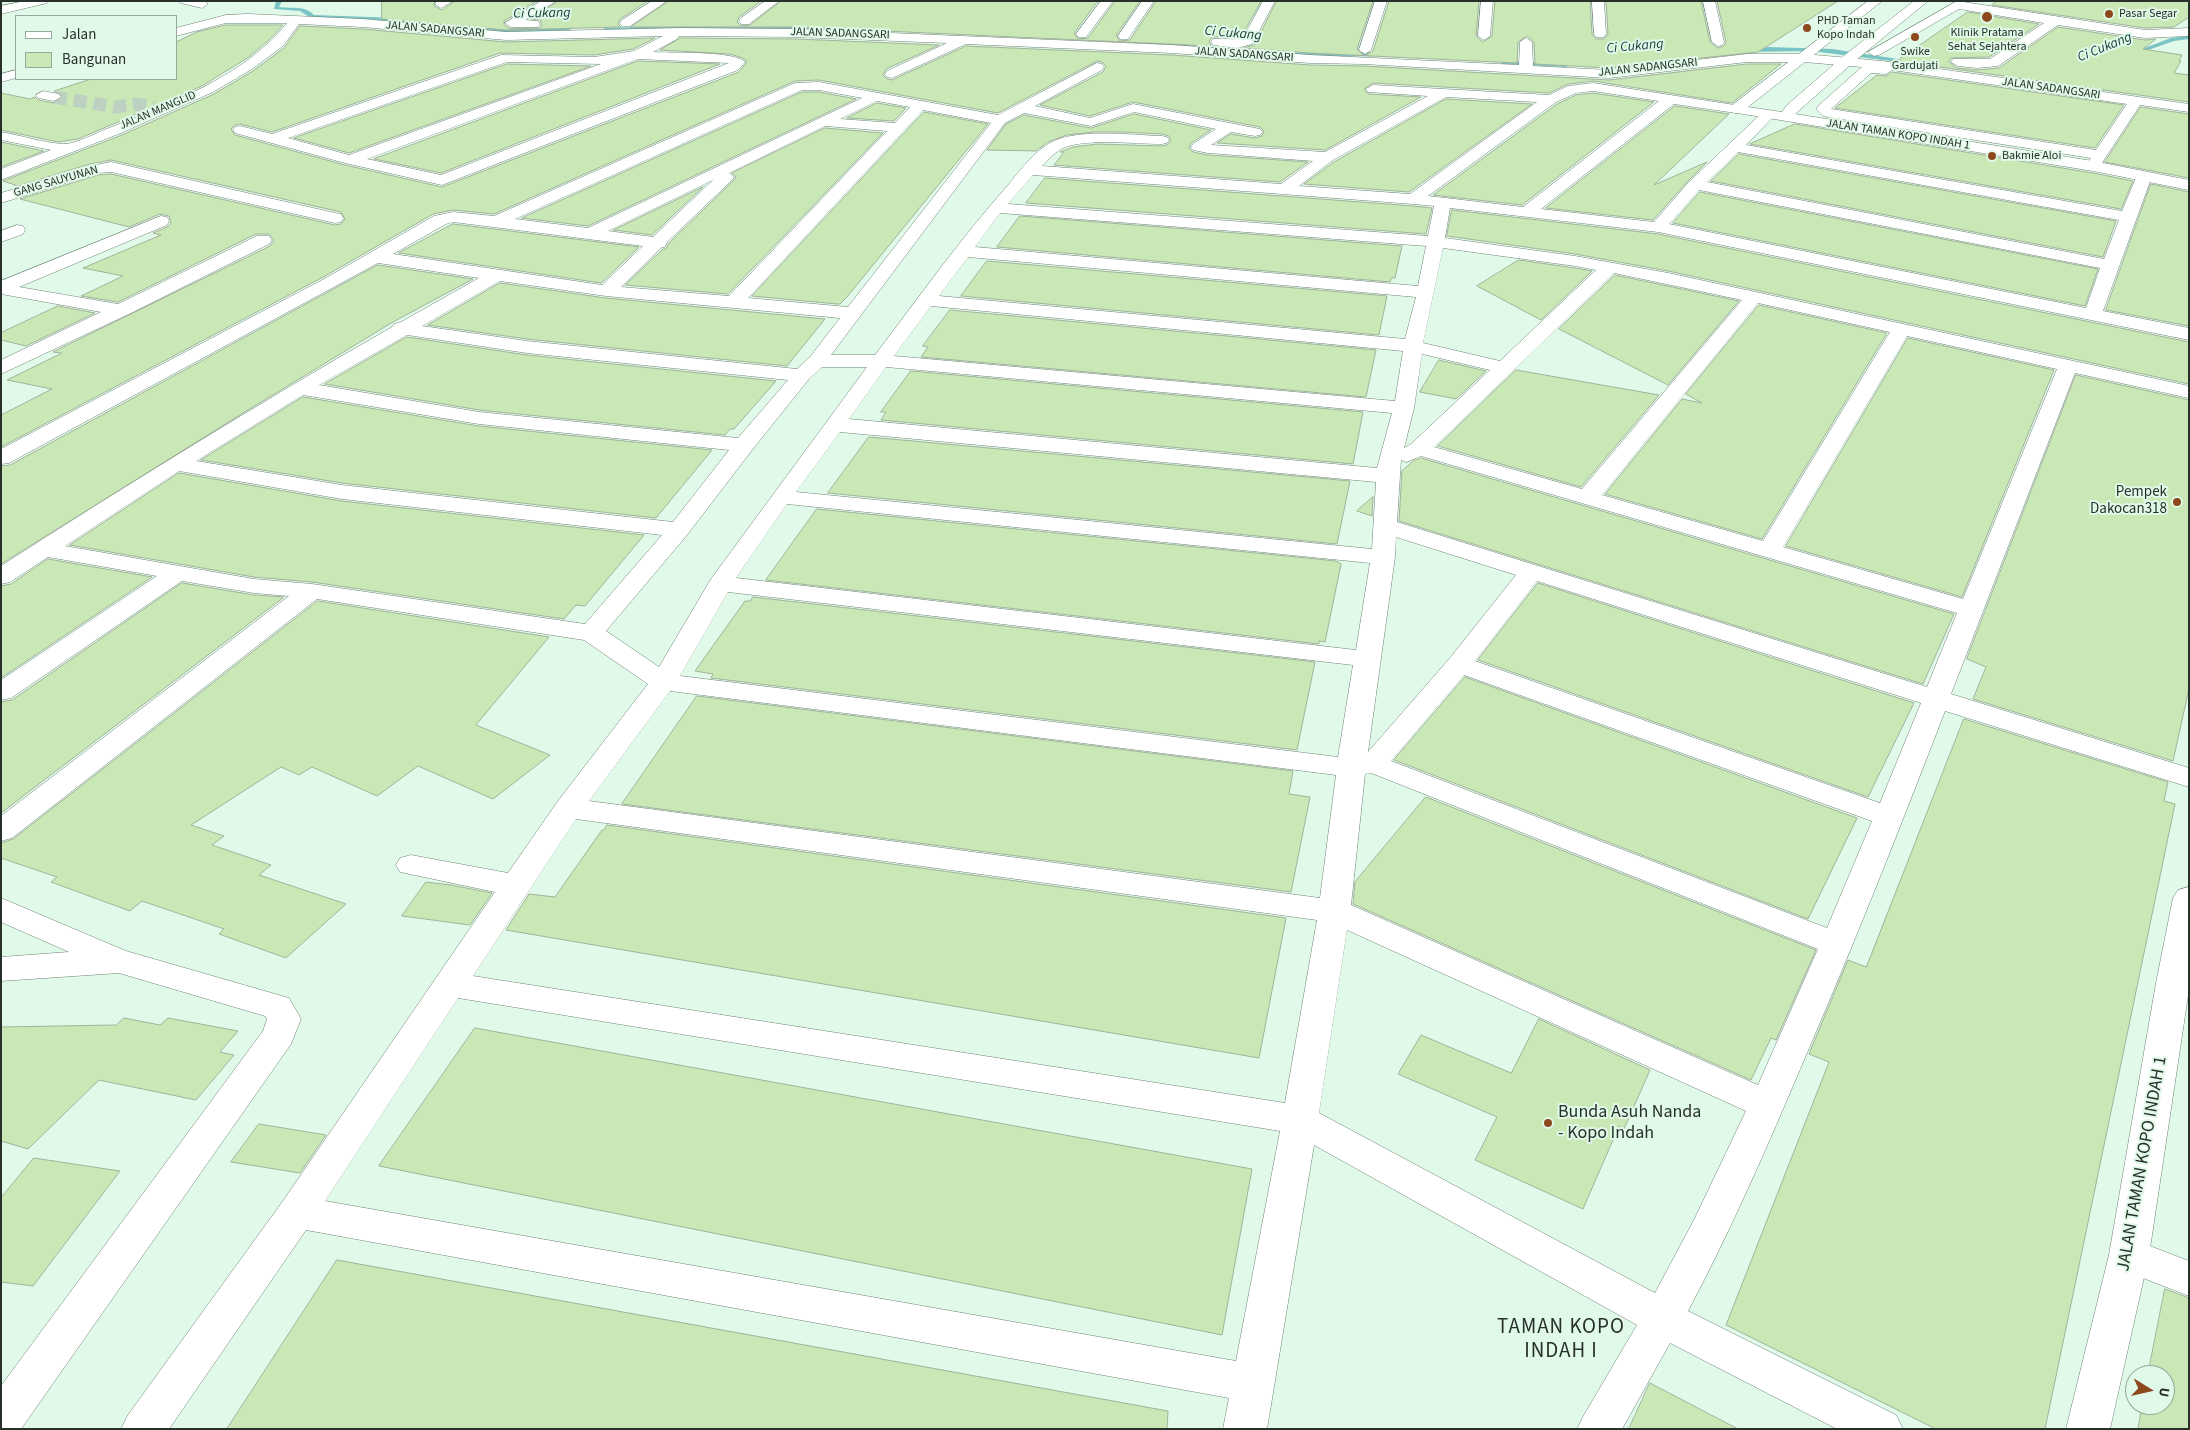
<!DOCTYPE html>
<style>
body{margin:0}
#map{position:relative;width:2190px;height:1430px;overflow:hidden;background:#e1f9e8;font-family:"Source Sans 3",sans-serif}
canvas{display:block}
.frame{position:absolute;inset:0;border:2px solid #27302a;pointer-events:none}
.legend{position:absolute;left:15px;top:15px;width:162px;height:65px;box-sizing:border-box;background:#e1f9e8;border:1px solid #97a99c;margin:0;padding:6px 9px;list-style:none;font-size:15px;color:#27302a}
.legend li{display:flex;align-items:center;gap:10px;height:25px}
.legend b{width:25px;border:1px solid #97a99c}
.north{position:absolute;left:2125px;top:1365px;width:50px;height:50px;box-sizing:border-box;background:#e1f9e8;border:1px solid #97a99c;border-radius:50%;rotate:99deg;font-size:14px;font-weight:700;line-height:20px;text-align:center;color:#27302a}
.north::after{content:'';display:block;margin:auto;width:18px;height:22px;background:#8d481e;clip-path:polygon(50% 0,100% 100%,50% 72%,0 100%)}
</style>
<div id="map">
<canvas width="2190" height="1430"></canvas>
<div class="frame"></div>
<ul class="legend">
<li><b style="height:6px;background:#fff"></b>Jalan</li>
<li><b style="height:14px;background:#c9e8b6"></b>Bangunan</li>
</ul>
<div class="north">U</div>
</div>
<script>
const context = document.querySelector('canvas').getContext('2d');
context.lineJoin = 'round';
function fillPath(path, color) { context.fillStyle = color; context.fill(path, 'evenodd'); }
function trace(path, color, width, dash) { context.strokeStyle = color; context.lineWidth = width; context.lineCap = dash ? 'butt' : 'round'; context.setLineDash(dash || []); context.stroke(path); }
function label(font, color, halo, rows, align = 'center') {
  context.font = font + ' "Source Sans 3",sans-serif'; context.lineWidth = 4; context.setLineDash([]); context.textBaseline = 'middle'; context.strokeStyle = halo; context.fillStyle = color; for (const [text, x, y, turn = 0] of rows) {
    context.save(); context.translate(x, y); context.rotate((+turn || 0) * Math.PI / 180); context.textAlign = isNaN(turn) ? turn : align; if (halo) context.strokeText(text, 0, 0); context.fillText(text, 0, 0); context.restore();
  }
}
fillPath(new Path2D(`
 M276,1h6l-3,6c13,2 25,-2 35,8l84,3 101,10 71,1 3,2 -3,2 -71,-1 -101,-10 -86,-3 -12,-8 -26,-2z
 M712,25l151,3 3,2 -3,2 -151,-3 -107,3 -3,-2 3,-2z
 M2189,35v4l-15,2 -43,15 -5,-1 45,-17z
 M1145,42l158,11 81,-1 3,2 -3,2 -81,1 -156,-12z
 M1769,47l63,2 86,13 -3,2 -104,-13 -63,1 -3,-2z
 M1500,61l66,2 3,2 -3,2 -64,-3z`), '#7ac4c5');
const building = new Path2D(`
 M382,1h53l-1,5 8,4 13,-9h82l-33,20v4l7,4 29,-1 2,-3 -2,-5 -9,-1 27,-18h90l-28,18 -2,5 3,3 -115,3 -124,-11z
 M669,1h92l-22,16 -2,5 4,4 9,-1 31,-24h317l-24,32 4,6 10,-1 27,-37h25l-24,34 4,6 10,-1 26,-39h105l-19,35 -29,1 -4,4 2,5 -414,-19h-166z
 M1277,1h96l-16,48 7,7 9,-5 16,-50h90l-3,35 7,6 9,-6 3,-35h95l2,33 4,5h8l4,-5 -2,-33h95l9,41 8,6 6,-2 2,-4 -9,-41h121l-80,51 -149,16 -74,-4 -1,-22 -7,-6 -9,6 -1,21 -207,-10 -67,-5 11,-3z
 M1997,1h192v16l-15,10 -29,1 -153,-23z
 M1968,12l71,12 -50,33 -38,1 -2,4 8,6 20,2 22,-2 59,-41 87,13 11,-1 -13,10 39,6 -3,6h2l-7,12 15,2v27l-292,-41z
 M226,25h57l-14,15 -20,17 -47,29 -124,53 -20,3 -57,-12v-37l29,6 5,-2 3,3 16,3 9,-6 -2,-4 -7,-2 37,-12h85v-37l21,-10z
 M300,26l63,3 143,13 149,-4 -22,11 -39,6 -94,-2 -228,79 -32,-8 -5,1 -4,4 4,6 110,30 97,22 297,-115 7,-9v-3l-6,-3 -11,-3 -69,-4 20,-12 117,1 142,6 -53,24 -3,6 4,4 5,1 74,-34 206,9 138,10 53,1 246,14 138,-16h34l-49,39 -139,-22 -25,3 -19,9 -176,-10 -9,6 4,5 53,3 -96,53 -108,-7 14,-9 24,4 7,-2 2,-5 -4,-4 -127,-25 -43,14 -50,-11 63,-33 3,-6 -4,-4 -5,-1 -99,52 -179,-33 -24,1 -301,133 -41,-4 -20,4 -108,62 -324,171v-32l51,-26 -45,-9 55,-27 -9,-1 217,-106 4,-6 -5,-6h-13l-138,68 -37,-6 42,-20 -40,-8 78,-33 -8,-2 16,-7 2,-4 -2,-6 -9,-2 -31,13 -109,-28 78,-24 13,-1 224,51 6,-1 4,-5 -4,-7 -230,-52 -21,4 -72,22 -15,-5 119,-46 92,-41 39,-23 31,-23z
 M638,61l82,3 -279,109 -67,-14z
 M507,64l84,2 -242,87 -55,-15z
 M1892,72l232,33 -29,43 -260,-40 42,-33 9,1z
 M802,92h17l37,7 -268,127 -66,-8z
 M1593,93l61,9 -132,103 -89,-10 124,-91 19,-9z
 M1446,99l86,5 -123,88 -105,-8 30,-22z
 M877,103l29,5 -12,13 -47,-3z
 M1675,106l54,8 -75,71 53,-23 -19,19 -35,39 -107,-12z
 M2141,107l48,7v64l-84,-16z
 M924,112l64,12 -141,173 -7,7h-3l-85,-8z
 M1134,114l77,16 -20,13 -2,5 4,4 15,3 100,7 -28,20 -226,-17 10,-13h-4l13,-5 24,-3 65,2 5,-1 4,-4 -2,-5 -7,-2 -39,-2h-29l-27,3 -19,7 -12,9 -49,-1 19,-26 18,-9 67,13z
 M1795,124l298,49 40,8 -12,28 -371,-65z
 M825,128l58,5 -155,161 -103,-9 38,-36h3l3,-6 64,-62 3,-4 -4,-4z
 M1,142l43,9 -43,16z
 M1739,154l377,67 -13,36 -392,-76z
 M1045,178l368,28 19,2 -6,26 -400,-31z
 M2151,184l38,8v134l-83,-16z
 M703,187l-51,48 -38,-5z
 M1700,192l398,77 -13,37 -412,-83z
 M1452,210l206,24 531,108v42l-521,-113 -93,-17 -128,-18z
 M1020,216l382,30 -7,32h-4l-1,4 -393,-35z
 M453,224l186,23 -38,36 -202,-30z
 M1519,260l56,8 17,3 -51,49 -64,-34z
 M987,261l400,35 -8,39 -418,-39z
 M378,265l95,14 -80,43 -150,91 -242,151v-98l9,-1z
 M1615,275l124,26 -71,84 -109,-56z
 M500,283l106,15 219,21 -38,47 -260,-27 -99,-14z
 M1759,305l128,28 -125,206 -157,-45 77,-95 20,4 -16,-9z
 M58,306l37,7 -69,33 -25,-6v-7z
 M950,310l426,40 -10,47 -445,-40 7,-10 -5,-1z
 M407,337l120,18 249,26 -42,48h-4l-5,6 -246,-25 -154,-26z
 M1908,338l146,32 -92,227 -176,-51z
 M1439,360l47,11 -30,28 -36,-7z
 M1516,370l143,25 -78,92 -143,-41z
 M911,371l452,41 -10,52 -472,-44 5,-8h-5z
 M2076,375l113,25v289l-16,72 -200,-62 13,-32 -19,-8z
 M303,397l176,29 233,24 -56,68 -314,-35 -141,-23z
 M869,437l481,44 -13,63 -509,-51z
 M1421,458l533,156 -31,70 -524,-163 3,-50 11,-10z
 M179,473l163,28 302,34 -59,71 -9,-1 -12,14 -252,-37 -58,-5 -184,-32z
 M1373,497l-1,19 -15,-5z
 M817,509l519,52 5,3 -16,78 -6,-1v3l-553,-64z
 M48,559l104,18 -151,101v-92l10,-2z
 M182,583l72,12 30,2 -283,216v-111l11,-2z
 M1538,583l376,120 -46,94 -390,-137z
 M753,597l562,65 -18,88 -586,-72 2,-4 -18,-3 50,-70h5z
 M318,601l231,36 -73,88 74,30 -57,44 -75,-33 -41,30 -65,-29 -13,8 -18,-8 -90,58 33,11 -12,9 59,20 -12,10 87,29 -60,54 -67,-24 5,-5 -82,-28 -12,10 -79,-29 6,-5 -56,-19v-15l12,-4z
 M1465,677l392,141 -49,101 -414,-159z
 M697,696l596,75 -4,23 21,3 -19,95 -669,-88z
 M1964,719l204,63 -4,19 11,3 -130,625h-109l-210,-104 103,-263 -20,-8 39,-94 18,7z
 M1426,797l390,153 -40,90 -5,-2 -20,42 -398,-176 2,-22z
 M607,825l679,93 -27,140 -753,-128 23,-36 26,3 47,-67h2z
 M426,882l25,3 41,8 -22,32 -68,-9z
 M124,1018l36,7 8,-7 70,13 -18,21 14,3 -38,45 -97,-20 -71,69 -27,-8v-114l115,-2z
 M1539,1019l111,51 -26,59 -5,-3 -36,83 -108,-49 22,-43 -99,-43 23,-39 90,38z
 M475,1028l777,141 -30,166 -843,-169z
 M259,1124l67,11 -26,38 -69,-11z
 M34,1158l86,13 -87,115 -32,-4v-84z
 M337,1260l831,151 -1,18h-940z
 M2165,1289l24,9v131h-51l4,-24h23v-30h-17z
 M1650,1383l88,46h-109z`);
fillPath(building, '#c9e8b6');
trace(building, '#a3b19b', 1);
trace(new Path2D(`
 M54,97l62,10 19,-3 19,3`), '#bcd1c2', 13, [13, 7]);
const minor = new Path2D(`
 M25,1h24l-2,2 -46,11v-8z
 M179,1h26l3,3 -6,4 -21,-5z
 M437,1h16l-12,7 -6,-4z
 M541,1h15l-31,19 13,1 2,3 -2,3h-27l-6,-4z
 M652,1h15l-37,25h-8l-2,-3 2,-3z
 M765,1h14l-30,23h-8l-2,-3 2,-3z
 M1101,1h12l-27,36h-8l-2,-3z
 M1142,1h12l-26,38h-8l-2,-3z
 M1263,1h12l-23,43 -15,4 -24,-3 -2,-3 2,-3c10,-2 20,2 30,-1z
 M1375,1h12l-16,49 -6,4 -6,-4z
 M1481,1h12l-3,35 -6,4 -6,-4z
 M1592,1h12l2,33 -2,3h-8l-2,-3z
 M1703,1h12l9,41 -2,3 -4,1 -6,-4z
 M1957,1l188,29 44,-2v8l-44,2 -87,-13 -60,41 -21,2 -19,-2 -7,-4 2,-3h37l54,-36 -85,-14 -80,46 -5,1 -6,-4z
 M248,14l115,5 143,13 175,-4 116,1 375,16 138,10 209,10 1,-23 6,-4 6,4 1,24 76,4 138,-16h57l78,7 307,43v8l-49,-7 -42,64h-10l-3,-3 6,-8 -263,-41 -5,-1 -7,-7 2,-3 44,-39 -58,-5h-57l-138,16 -246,-14 -53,-1 -138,-10 -206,-9 -74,34 -5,-1 -2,-3 2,-3 60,-28 -150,-6 -118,-1 -2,3 -24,13c16,1 83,-1 92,10l-7,8 -296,115 -97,-22 -110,-30 -2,-3 2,-3 5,-1 32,8 229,-79 93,2 40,-6 29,-15 -157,4 -143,-13 -64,-3 -16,22 -31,23 -39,23 -92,41 -120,47v-11l50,-19 -50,-10v-8c19,3 46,12 64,12 9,0 30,-10 39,-14 61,-24 142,-54 183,-107h-61l-50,13v-8l50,-13zM638,59l91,4 -288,112 -74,-16zM507,62l94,2 -252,91 -61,-17zM1892,70l235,34 -31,46 -265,-41 40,-36 15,1z
 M1097,63l5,1 2,3 -2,3 -67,36 55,12 43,-14 122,24 5,1 2,3 -2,3 -5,1 -24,-4 -20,13 114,7 103,-56 -60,-4 -2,-3 7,-4 176,10 19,-9 25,-3 148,23 2,3 -2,3 -5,1 -62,-9 -133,105 113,13 35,-40 74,-70 5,-1 7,4 -29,30 376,66 16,-38h12l2,3 -49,135 86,17v12l-531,-108 -208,-24 -5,30 130,18 93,17 521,113v12l-114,-25 -124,321 238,74v19l-244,-76c-45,117 -91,233 -141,349 -36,85 -73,170 -116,251l208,104 7,14h-66l-167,-86 -48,86h-45l7,-14 53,-90 -323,-180 -47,284h-44l6,-31 -923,-168 -137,199h-48l7,-14 155,-214 212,-309 -95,-20 -4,-7 4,-7 11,-3 97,18 50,-72 90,-117 -64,-44 -267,-41 -305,239 -11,3v-25l288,-220 -35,-3 -72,-12 -171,117 -10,2v-20l156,-104 -109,-19 -38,25 -9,2v-18c129,-83 258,-163 391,-239l2,-3 7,-2 78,-44 -101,-15 -369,200 -8,1v-15l325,-171 108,-62 19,-4 41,4 301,-133 24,-1 179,33zM802,90h17l43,8 -274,130 -73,-9zM1593,91l66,10 -136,106 -95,-11 128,-94 20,-9zM1446,97l91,5 -127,92 -111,-8 34,-26zM877,101l33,6 -15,16 -55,-4zM923,110l68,13 -143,184 -100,-9zM1134,112l82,17 -23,15 -2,3 2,3 15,3 105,8 -32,23 -239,-18c6,-6 13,-14 21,-18 22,-10 74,-4 99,-4l5,-1 2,-3 -2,-3 -5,-1c-31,-1 -77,-7 -106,4 -19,8 -35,29 -47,44 -48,54 -90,113 -134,171h-44l174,-232 19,-10 67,13zM825,126l62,5 -158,165 -108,-9 41,-40h3l2,-5 65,-62 2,-3 -5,-4zM1738,152l381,68 -15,39 -397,-77zM1033,175l380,29 21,2 -6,30 -420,-32zM713,180l-60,57 -45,-6zM1699,190l401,78 -14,40 -417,-84zM1000,213l426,33 -8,40 -443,-39zM453,222l190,24 -41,39 -209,-31 53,-30zM1443,248l132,18 21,4 -96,91 -77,-18zM968,257l448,40 -11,42 -466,-43zM1614,273l128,27 -160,189 -148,-42zM500,281l106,15 234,22 -30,39 -13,12 -270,-28 -105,-15zM1758,303l132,29 -127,209 -161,-46zM931,306l472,45 -8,50 -501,-45zM407,335l120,18 261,27 -50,58 -259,-26 -160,-27zM1907,336l150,33 -94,230 -180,-52zM1422,354l68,16 -79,74 -7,4 10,-40zM822,367h45l-156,212 -52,88 -53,-36 81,-96 65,-85 57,-71zM886,367l506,46 -15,55 -528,-49zM303,395l176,29 250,26 -56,72 -331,-37 -146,-24zM840,432l536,50 -4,67 -576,-57zM1421,456l536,157 -30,74 -530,-165 4,-62 5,2zM179,471l163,28 320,36 -77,89 -273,-40 -58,-5 -189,-33zM787,504l583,59 -14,87 -620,-72zM1396,537l120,38 -66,83 -82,94 27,-195zM1537,581l384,122 -41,100 -405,-142zM728,592l625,73 -15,92 -658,-81zM1464,675l408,146 -45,107 -436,-167zM670,691l666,84 -16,123 -731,-97zM1371,773l447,176 -60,136 -407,-180 14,-131zM576,819l741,101 -32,183 -812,-127zM1347,930l399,181 -52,109 -39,73 -336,-180zM458,998l822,133 -44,230 -911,-160z
 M16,70v8l-15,4v-8z
 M43,91l16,3 2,3 -7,4 -16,-3 -2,-3z
 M111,162l224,51 6,1 2,4 -2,4 -6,1 -224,-51 -13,1 -97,30v-10l90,-27z
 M161,216l6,1 2,4 -2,4 -148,62 99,17 139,-68h12l3,4 -3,4 -140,70 -128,60v-14l100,-48 -100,-18v-13z
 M17,225l6,1 2,4 -2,4 -22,8v-11z
 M1,898l125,53 163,47 12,21 -10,25 -270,385h-20v-43l262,-355 4,-12 -2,-3 -146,-43 -118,8v-24l68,-5 -68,-30z
 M2129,1238l60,23v35l-74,-29 -6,-12 6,-12z`);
const major = new Path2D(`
 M1868,1h14l-134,106 34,5 5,-7 59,-51 68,-53h14l-72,59 -61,54 298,47 96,19v10l-96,-19 -362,-59 -2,-3 2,-3z
 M2189,887v102l-40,266 -39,174h-44l43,-174 47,-272 17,-85 5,-8z`);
trace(minor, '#6e8374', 1);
trace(major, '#6e8374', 1);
fillPath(minor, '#fff');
fillPath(major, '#fff');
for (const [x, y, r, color] of [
 [2109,14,5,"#8d481e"],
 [1987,17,6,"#8d481e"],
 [1807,28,5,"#8d481e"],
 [1915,37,5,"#8d481e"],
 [1992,156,5,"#8d481e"],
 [2177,502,5,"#8d481e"],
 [1548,1123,5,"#8d481e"]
]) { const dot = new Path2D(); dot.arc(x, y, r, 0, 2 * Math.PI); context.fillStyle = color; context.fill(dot); trace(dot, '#e1f9e8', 2); }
label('12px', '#27302a', '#e1f9e8', [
 ["Pasar Segar",2119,14],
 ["PHD Taman",1817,21],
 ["Kopo Indah",1817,35],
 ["Klinik Pratama",1987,33,"center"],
 ["Sehat Sejahtera",1987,47,"center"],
 ["Swike",1915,52,"center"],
 ["Gardujati",1915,66,"center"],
 ["Bakmie Aloi",2002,156]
], 'left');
label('12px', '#27302a', '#e1f9e8', [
 ["JALAN SADANGSARI",435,30,5],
 ["JALAN SADANGSARI",840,34,2],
 ["JALAN SADANGSARI",1244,55,4],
 ["JALAN SADANGSARI",1648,68,-6],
 ["JALAN SADANGSARI",2051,89,8],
 ["JALAN MANGLID",158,111,-23],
 ["JALAN TAMAN KOPO INDAH 1",1898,135,9],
 ["GANG SAUYUNAN",56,182,-16]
]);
label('italic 14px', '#183c3d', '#e1f9e8', [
 ["Ci Cukang",542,14,-1],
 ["Ci Cukang",1233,34,5],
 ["Ci Cukang",1635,47,-5],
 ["Ci Cukang",2105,48,-22]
]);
label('15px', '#27302a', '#e1f9e8', [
 ["Pempek",2167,493],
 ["Dakocan318",2167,510]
], 'right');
label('18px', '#27302a', '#e1f9e8', [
 ["Bunda Asuh Nanda",1558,1113],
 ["- Kopo Indah",1558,1134]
], 'left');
label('18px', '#27302a', '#e1f9e8', [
 ["JALAN TAMAN KOPO INDAH 1",2143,1164,-80]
]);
context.letterSpacing = '1px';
label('21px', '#27302a', '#e1f9e8', [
 ["TAMAN KOPO",1561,1328],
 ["INDAH I",1561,1352]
]);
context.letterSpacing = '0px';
</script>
